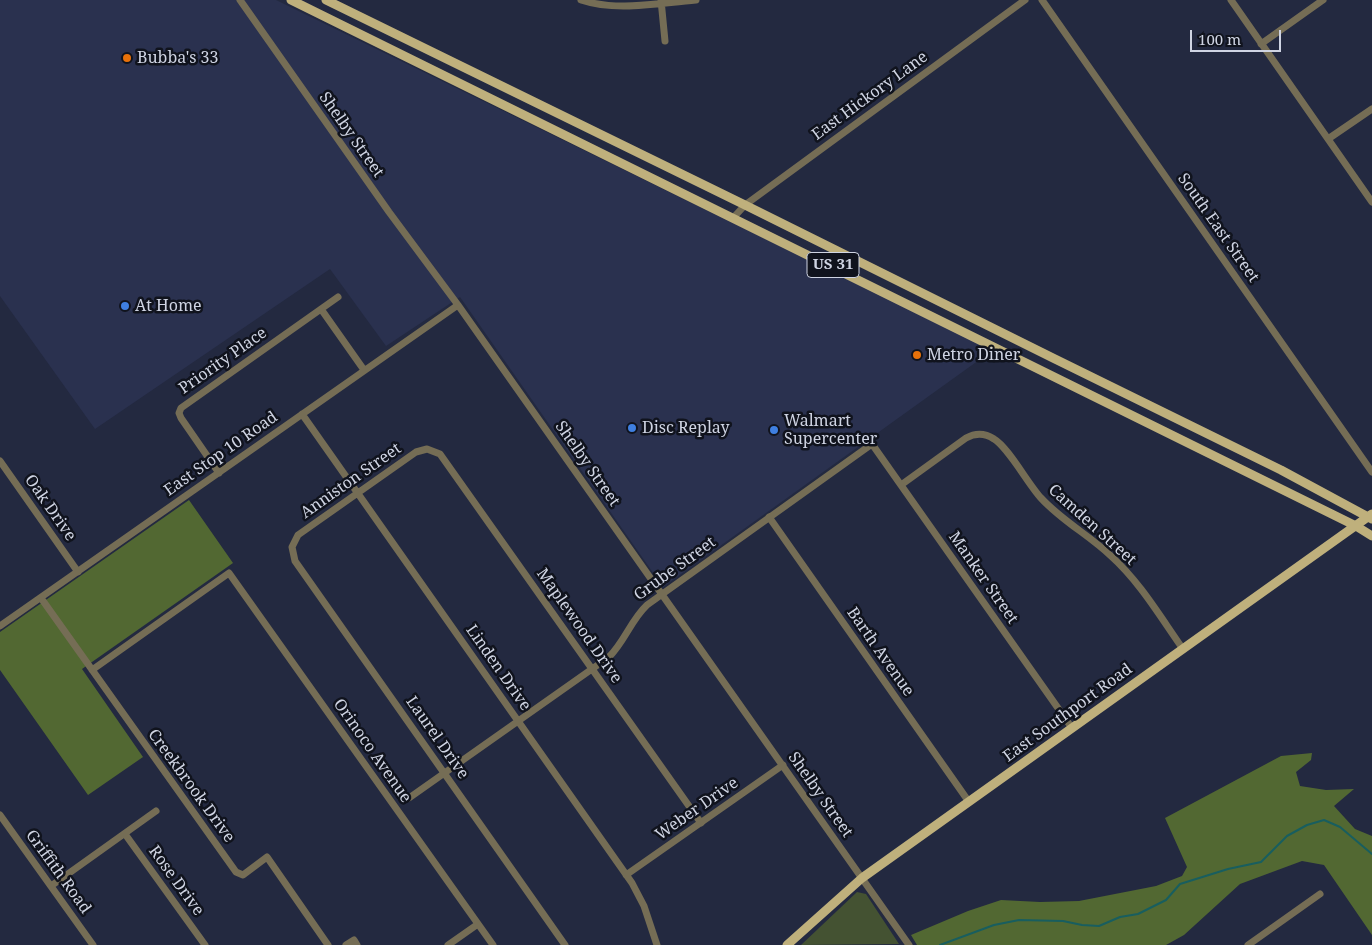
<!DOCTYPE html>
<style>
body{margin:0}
#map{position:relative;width:1372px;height:945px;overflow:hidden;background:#232940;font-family:"Noto Serif",serif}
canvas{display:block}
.scale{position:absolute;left:1190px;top:30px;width:91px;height:22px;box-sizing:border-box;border:2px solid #cfd4e3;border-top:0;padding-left:6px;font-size:15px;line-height:18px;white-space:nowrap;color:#cfd4e3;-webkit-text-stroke:4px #10131d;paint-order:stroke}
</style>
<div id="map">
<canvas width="1372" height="945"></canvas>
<div class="scale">100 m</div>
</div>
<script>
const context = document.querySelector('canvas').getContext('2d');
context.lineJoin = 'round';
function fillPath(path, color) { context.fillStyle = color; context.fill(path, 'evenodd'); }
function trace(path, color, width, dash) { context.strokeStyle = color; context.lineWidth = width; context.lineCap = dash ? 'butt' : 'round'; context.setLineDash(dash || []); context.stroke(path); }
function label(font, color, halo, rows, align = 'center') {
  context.font = font + ' "Noto Serif",serif'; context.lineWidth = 5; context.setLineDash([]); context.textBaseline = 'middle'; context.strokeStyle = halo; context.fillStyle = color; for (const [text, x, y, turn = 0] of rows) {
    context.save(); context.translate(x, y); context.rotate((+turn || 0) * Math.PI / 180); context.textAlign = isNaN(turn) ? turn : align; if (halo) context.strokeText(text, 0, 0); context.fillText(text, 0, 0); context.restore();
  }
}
fillPath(new Path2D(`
 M0,0h276l717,350 -330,237 -203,-290 -74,49 -56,-77 -235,160 -95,-133z`), '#2a314f');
fillPath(new Path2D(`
 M857,892l9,2 33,50 -98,1z`), '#445232');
fillPath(new Path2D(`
 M189,500l44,63 -151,106 61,88 -55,38 -88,-125v-38z
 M1312,753l-1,7 -15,12 4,14 26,4 28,-1 -20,17 21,23 17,7v99l-48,-70 -22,-4 -62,23 -56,51 -18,10h-249l-6,-10 57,-24 33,-11 39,2 39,-1 77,-15 26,-10 5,-9 -22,-49 116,-62z`), '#526832');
trace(new Path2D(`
 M940,945l54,-20 25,-5 44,1 19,4 17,1 21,-9 18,-3 28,-14 14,-16 48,-15 33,-7 26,-26 20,-11 17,-5 16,7 32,27`), '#185e5f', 2);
trace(new Path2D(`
 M240,0l149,212 69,93 451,640
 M581,0c36,12 77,3 115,0
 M661,0l4,41
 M1042,0l330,472
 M1231,0l141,202
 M1261,44l62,-44
 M1328,139l44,-30
 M734,217l11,-12 280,-205
 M321,309l43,61
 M302,414l330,469 12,23 13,39
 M0,461l78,111
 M219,473l-38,-55 -2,-5 2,-5 157,-111
 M901,485l65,-47c9,-5 19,-5 28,1 14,8 34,45 47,59 21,23 48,37 70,58 29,26 50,62 72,93
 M769,517l200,285
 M41,598l195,274 7,3 24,-18 61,88
 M0,626l458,-321
 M92,670l137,-97 264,372
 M409,798l200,-141c16,-16 22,-37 38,-52l225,-161 200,284
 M0,815l93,130
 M125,834l80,111
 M626,875l157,-110
 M51,886l105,-75
 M346,945l8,-5 3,5
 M448,945l30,-21
 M565,945l-270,-384 -3,-14 6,-12 118,-83 11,-3 13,5 261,369
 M1248,945l72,-51`), '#756d55', 7);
trace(new Path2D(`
 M291,0c355,175 711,348 1065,526l16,10
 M326,0l419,205 310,154 226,111 91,49
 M787,945l75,-67 21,-15 489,-349`), '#bfb07c', 9);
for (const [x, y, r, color] of [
 [127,58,5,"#e8710a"],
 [125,306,5,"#3f7fe0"],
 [917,355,5,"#e8710a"],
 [632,428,5,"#3f7fe0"],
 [774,430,5,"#3f7fe0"]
]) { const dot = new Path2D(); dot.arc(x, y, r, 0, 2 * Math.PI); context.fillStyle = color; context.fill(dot); trace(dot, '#10131d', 2); }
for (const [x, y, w] of [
 [833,265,52]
]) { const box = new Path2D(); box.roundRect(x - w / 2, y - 12.5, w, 25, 4); context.fillStyle = '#10131d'; context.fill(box); trace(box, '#cfd4e3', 1); }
label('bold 15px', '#cfd4e3', null, [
 ["US 31",833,265]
]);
label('16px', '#cfd4e3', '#10131d', [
 ["Bubba's 33",137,58],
 ["At Home",135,306],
 ["Metro Diner",927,355],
 ["Walmart",784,421],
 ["Supercenter",784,439],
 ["Disc Replay",642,428]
], 'left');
label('16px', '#cfd4e3', '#10131d', [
 ["East Hickory Lane",870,96,-36],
 ["Shelby Street",351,135,55],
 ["South East Street",1218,228,55],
 ["Priority Place",223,361,-35],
 ["East Stop 10 Road",221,454,-35],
 ["Shelby Street",587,464,55],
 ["Anniston Street",351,481,-35],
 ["Oak Drive",50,508,55],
 ["Camden Street",1092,525,42],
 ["Grube Street",675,569,-36],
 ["Manker Street",983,578,55],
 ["Maplewood Drive",579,626,55],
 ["Barth Avenue",880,652,55],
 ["Linden Drive",498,668,55],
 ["East Southport Road",1068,713,-36],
 ["Laurel Drive",437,738,55],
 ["Orinoco Avenue",372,751,55],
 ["Creekbrook Drive",191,786,54],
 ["Shelby Street",820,795,55],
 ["Weber Drive",697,809,-35],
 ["Griffith Road",58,872,54],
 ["Rose Drive",176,881,54]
]);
</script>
